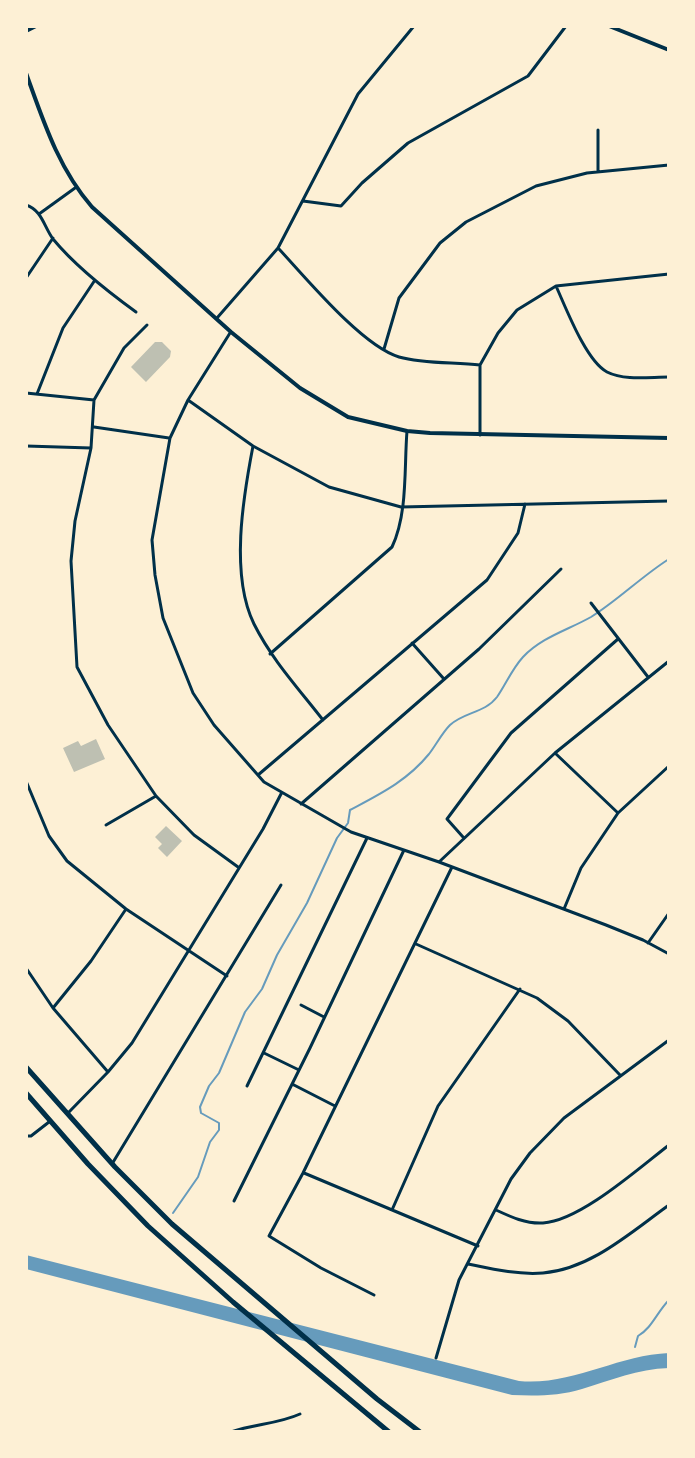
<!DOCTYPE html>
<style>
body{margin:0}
#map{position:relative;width:695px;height:1458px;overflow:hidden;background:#fdf0d5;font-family:"Roboto Condensed",sans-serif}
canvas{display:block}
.frame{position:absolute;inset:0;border:28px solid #fdf0d5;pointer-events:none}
</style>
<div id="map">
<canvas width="695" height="1458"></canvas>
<div class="frame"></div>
</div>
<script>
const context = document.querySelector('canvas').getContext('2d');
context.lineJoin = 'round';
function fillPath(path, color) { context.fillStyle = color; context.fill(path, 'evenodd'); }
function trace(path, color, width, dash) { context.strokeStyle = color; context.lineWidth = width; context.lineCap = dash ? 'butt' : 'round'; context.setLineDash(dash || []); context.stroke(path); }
fillPath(new Path2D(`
 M26,1255l493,126c53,5 98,-26 150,-28v15c-32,1 -57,12 -87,21 -23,7 -46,7 -70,6l-486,-126z`), '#669bbc');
trace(new Path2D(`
 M173,1213l25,-36 12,-35 9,-12v-7l-18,-10 -1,-6 9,-21 10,-13 26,-61 17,-23 15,-34 30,-52 30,-65 11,-15 2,-13c30,-16 57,-29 79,-56 7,-9 13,-21 21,-29 14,-13 35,-12 47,-28 9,-13 15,-28 26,-40 19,-20 45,-27 68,-40 26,-16 51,-41 78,-58
 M635,1347l3,-11c14,-8 19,-24 31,-36`), '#669bbc', 2);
fillPath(new Path2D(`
 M155,342h7l9,9 -1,6 -24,25 -15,-15z
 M96,739l9,20 -31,13 -11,-24 15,-7 3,5z
 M166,826l16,15 -15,16 -9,-9 4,-4 -7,-7z`), '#bec0b2');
trace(new Path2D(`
 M598,130v41
 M303,201l38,5 21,-23 46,-40 120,-67 38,-50
 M26,205c16,5 18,22 27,34 23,28 54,52 83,73
 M39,214l36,-26
 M279,249c27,29 83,97 120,108 25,7 56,5 81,8
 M26,278l27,-40
 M556,286c10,22 30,75 51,86 18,9 42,5 62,5
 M217,318l61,-70 80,-154 56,-68
 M147,325l-23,23 -30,52 -3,48 -16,73 -4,40 6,106 31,58 48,71 38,39 44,32
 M230,333l-42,67 -18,38 -18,102 3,35 8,43 30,75 21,32 50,57 87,50 88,30 167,63 37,15 26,14
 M384,349l15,-51 41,-55 26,-21 70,-36 51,-13 82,-8
 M26,393l68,7
 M37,394l26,-66 32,-48
 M188,400l65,46 76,41 72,20 268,-6
 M94,427l75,11
 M480,435v-70l18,-32 19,-23 39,-24 113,-12
 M26,446l65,2
 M253,446c-10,52 -23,129 1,178 18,36 45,65 69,96
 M591,603l57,74
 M412,643l32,36
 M270,654l122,-107c16,-34 12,-79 15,-116
 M555,753l63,60
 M258,775l229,-195 31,-47 7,-29
 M26,781l23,55 18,25 59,48 101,67
 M301,804l178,-155 82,-80
 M106,825l50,-29
 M463,837l-16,-18 64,-86 107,-94
 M439,862l116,-109 114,-92
 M564,909l17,-41 37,-55 51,-47
 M648,943l21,-30
 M416,944l121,54 31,23 52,54
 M26,968l27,40 55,64
 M301,1005l23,12
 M53,1008l38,-47 35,-52
 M264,1053l35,17
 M292,1084l43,22
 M247,1086l120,-248
 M69,1112l39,-40 24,-29 131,-214 18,-35
 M26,1136h5l18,-14
 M112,1164l169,-279
 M304,1173l174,73
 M234,1201l76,-153 94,-198
 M392,1210l46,-104 82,-117
 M496,1210c15,7 30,14 47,13 37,-2 96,-55 126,-78
 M468,1264c24,5 49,11 75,9 48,-4 88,-41 126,-68
 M374,1295l-53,-27 -52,-32 34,-63 149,-306
 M436,1358l23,-78 52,-101 19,-26 34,-35 105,-78
 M231,1432c23,-8 47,-8 69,-18`), '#003049', 3);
trace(new Path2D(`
 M609,26l60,24
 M26,73c17,47 32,95 66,134l139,125 69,56 48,29 59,14 23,2 239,5`), '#003049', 4);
trace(new Path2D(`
 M26,31l10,-5`), '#003049', 4);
trace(new Path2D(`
 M26,1067l89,100 57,57 205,175 43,33
 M26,1093l62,71 60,62 85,76 156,130`), '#003049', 5);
</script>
